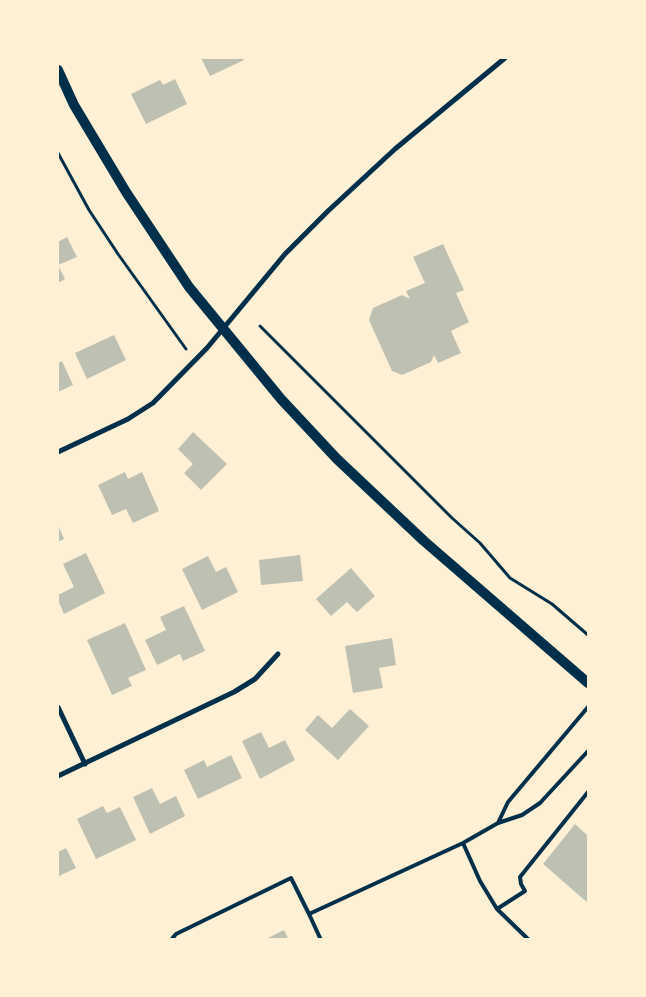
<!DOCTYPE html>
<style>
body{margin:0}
#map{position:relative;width:646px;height:997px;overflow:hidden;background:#fdf0d5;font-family:Mulish,sans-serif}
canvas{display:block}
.frame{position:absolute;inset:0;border:59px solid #fdf0d5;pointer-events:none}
</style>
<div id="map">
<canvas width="646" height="997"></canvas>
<div class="frame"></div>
</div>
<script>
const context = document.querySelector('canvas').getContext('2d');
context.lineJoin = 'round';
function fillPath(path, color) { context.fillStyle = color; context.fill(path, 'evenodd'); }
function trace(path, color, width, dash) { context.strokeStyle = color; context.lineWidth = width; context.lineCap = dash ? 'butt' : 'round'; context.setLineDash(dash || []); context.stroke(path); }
fillPath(new Path2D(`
 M201,58h42l1,2 -34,16z
 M175,79l12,25 -41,20 -15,-30 29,-14 3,5z
 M67,237l10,20 -19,8 7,14 -7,4v-41z
 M443,244l21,46 -8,3 13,29 -18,9 10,22 -23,10 -4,-8 -3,7 -29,13 -10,-4 -23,-51 4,-12 29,-13 8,4 -4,-8 19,-8 -12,-26z
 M114,335l12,25 -39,19 -12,-26z
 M62,361l11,24 -15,7v-29z
 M193,432l34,32 -26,26 -17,-17 9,-9 -15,-15z
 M125,472l3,7 14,-7 17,39 -26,12 -7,-14 -14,6 -14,-30z
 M58,525l6,14 -6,3z
 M86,553l19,40 -41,21 -6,-14v-5l16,-8 -11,-23z
 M300,555l3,26 -42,4 -2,-25z
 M208,556l8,16 10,-5 12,25 -36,18 -20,-41z
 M351,568l24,28 -18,16 -10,-10 -16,14 -15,-17z
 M184,606l21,45 -22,10 -3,-7 -23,11 -12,-25 21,-10 -6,-13z
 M125,623l21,47 -18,8 4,8 -20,9 -25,-55z
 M392,638l4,27 -17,3 4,20 -30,5 -8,-47z
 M350,709l19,17 -31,34 -33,-30 13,-15 14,13z
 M261,732l8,16 16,-8 10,20 -35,19 -18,-38z
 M231,755l11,23 -44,21 -14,-29 20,-10 3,7z
 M152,788l8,16 16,-8 9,20 -35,18 -17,-37z
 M103,806l4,7 13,-6 16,33 -40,19 -19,-40z
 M575,824l13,12v67l-45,-39z
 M66,848l10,20 -17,8 1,1 -2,1v-26z
 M284,930l5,10h-25z`), '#bec0b2');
trace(new Path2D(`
 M58,153l31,57 29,44 68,95
 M260,326l192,192 28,25 30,35 42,26 36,31`), '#003049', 3);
trace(new Path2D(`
 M588,707l-80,95 -10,21 24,-8 18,-12 48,-52
 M463,843l17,38 17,28 32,31
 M497,909l28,-18 -4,-7 -1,-7 68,-85
 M171,940l5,-6 115,-56 18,36
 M321,940l-12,-26 154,-71 35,-20`), '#003049', 4);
trace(new Path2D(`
 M58,452l70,-33 25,-16 54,-55 78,-94 43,-43 67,-62 110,-91
 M58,707l27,57
 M58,776l176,-84 21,-13 23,-25`), '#003049', 5);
trace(new Path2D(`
 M58,70l16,35 52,87 63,95 92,112 56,60 87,82 164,142`), '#003049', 10);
</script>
